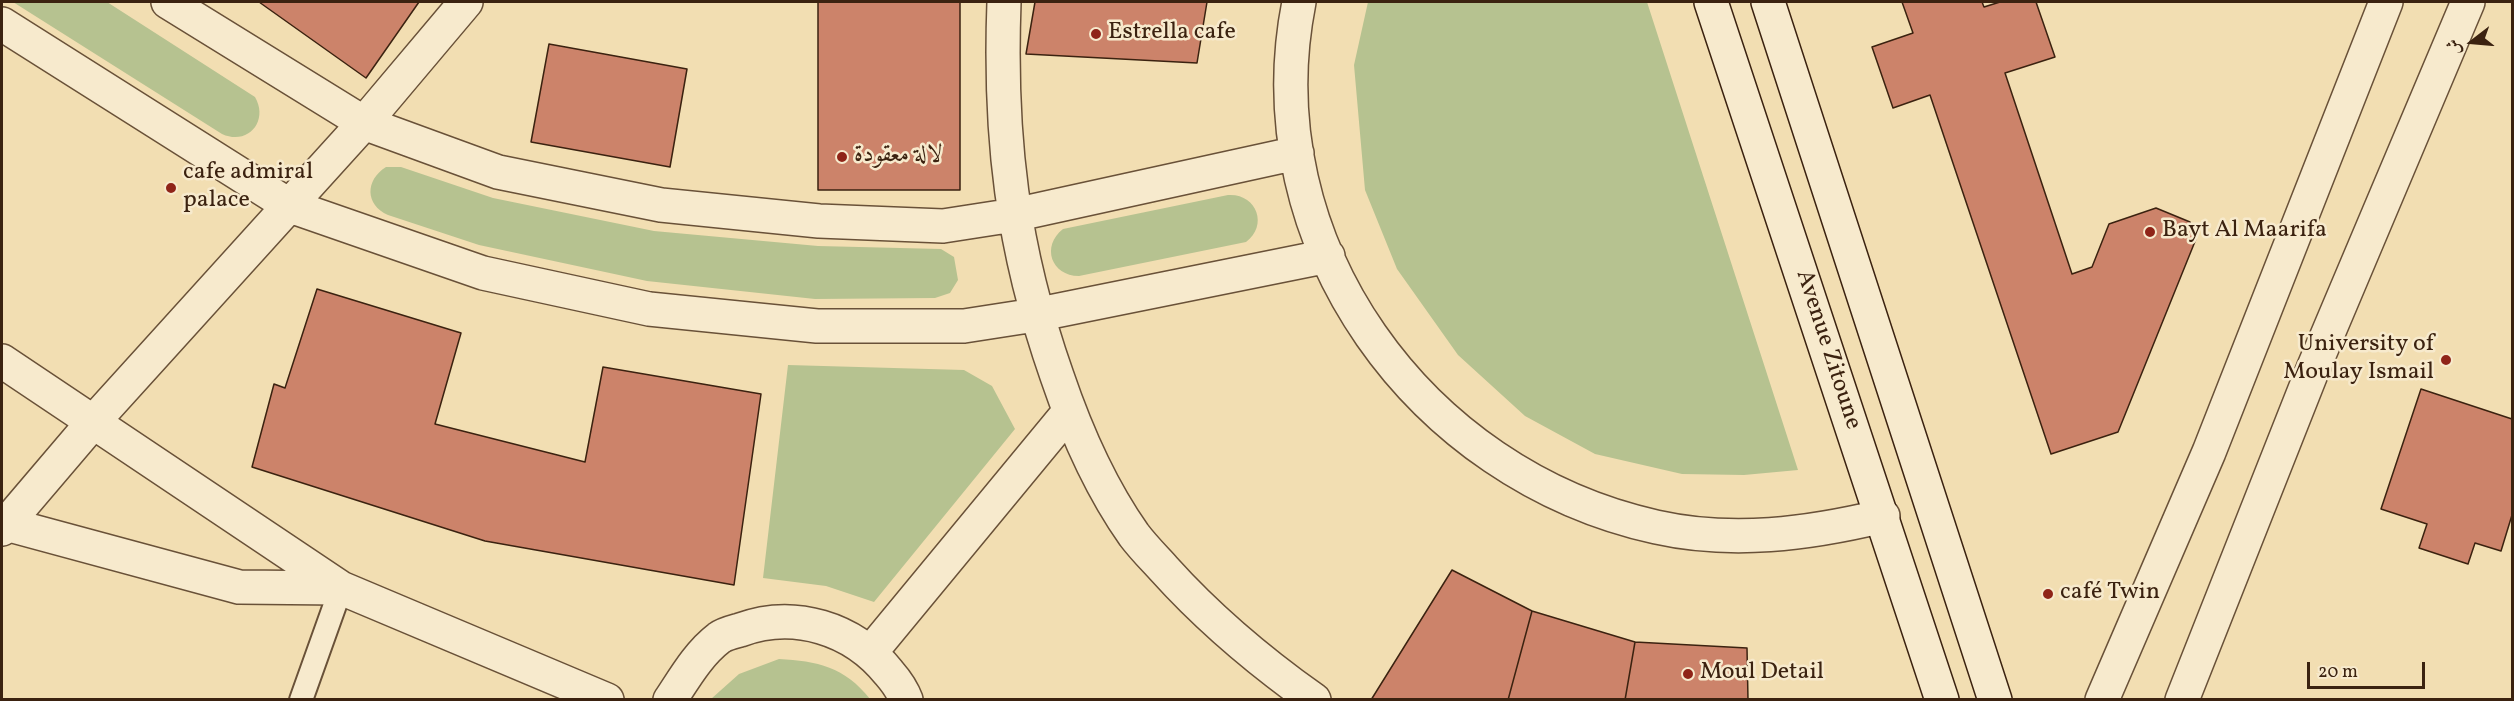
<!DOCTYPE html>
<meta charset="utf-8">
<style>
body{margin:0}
#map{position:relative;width:2514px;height:701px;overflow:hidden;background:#f2deb2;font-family:Vollkorn,Amiri,serif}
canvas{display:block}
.frame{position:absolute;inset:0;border:3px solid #3b2210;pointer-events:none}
.north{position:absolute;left:2442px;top:12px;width:60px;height:60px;-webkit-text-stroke:4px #f7eacd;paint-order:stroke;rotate:254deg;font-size:16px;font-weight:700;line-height:24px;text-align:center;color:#3b2210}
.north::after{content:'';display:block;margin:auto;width:21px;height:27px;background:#3b2210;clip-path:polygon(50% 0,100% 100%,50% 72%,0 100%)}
.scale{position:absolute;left:2307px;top:662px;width:118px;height:27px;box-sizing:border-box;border:3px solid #3b2210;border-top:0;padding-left:8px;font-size:18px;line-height:21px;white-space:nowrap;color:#3b2210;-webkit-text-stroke:4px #f7eacd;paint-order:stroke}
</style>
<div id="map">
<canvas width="2514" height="701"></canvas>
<div class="frame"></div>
<div class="north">ش</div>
<div class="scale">20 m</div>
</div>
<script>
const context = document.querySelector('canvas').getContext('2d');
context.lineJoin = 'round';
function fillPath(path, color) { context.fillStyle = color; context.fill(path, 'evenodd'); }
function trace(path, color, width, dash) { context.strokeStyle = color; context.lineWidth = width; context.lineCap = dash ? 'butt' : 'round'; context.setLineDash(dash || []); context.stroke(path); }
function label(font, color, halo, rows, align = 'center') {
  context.font = font + ' Vollkorn,Amiri,serif'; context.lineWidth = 5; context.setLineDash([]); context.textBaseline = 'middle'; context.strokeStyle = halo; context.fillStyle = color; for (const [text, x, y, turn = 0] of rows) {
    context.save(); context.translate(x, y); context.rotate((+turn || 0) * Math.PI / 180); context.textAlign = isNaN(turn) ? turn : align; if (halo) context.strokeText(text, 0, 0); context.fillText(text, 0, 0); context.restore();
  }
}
fillPath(new Path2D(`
 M13,2h94l148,95c14,24 -7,49 -33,37z
 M1368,2h279l151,468 -54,5 -62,-1 -87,-20 -70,-38 -67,-61 -61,-86 -32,-79 -11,-125z
 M386,167h15l92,31 161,33 164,15 123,3 13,8 4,23 -8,13 -15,5 -120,1 -168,-18 -168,-36 -91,-30c-23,-10 -23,-35 -2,-48z
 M1228,195c28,-2 41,30 18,47l-167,34c-28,0 -38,-30 -16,-47z
 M788,365l176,5 28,16 23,43 -141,173 -48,-16 -63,-8z
 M779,659c38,2 66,8 91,40h-159l28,-25z`), '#b6c290');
const building = new Path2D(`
 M259,2h160l-53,76z
 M818,2h142v188h-142z
 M1035,2h172l-10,61 -171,-9z
 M1902,2h80l2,5 16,-5h36l19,55 -50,16 67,201 20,-7 17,-43 47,-16 34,14 6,17 -78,193 -67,22 -121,-359 -37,13 -21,-61 41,-14z
 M549,44l138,25 -17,98 -139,-25z
 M317,289l144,44 -26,91 150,38 18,-95 158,27 -27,191 -249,-44 -233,-74 22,-83 11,4z
 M2421,389l91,30v96l-11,36 -26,-8 -7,21 -49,-16 8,-24 -46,-15z
 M1452,570l80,41 -24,89h-137z
 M1532,611l103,31 -10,58h-117z
 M1635,642l112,6 1,52h-123z`);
fillPath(building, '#cc836a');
trace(building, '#3b2210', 1.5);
const service = new Path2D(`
 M301,700l40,-112`);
const minor = new Path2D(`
 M168,2l196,121 134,49 163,33 158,16 124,5 71,-11 283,-62
 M1004,2c-5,135 8,246 53,374 19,56 43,111 77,159 9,12 20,23 30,34 45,50 95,92 150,131
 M1299,2c-48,241 121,473 357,525 76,17 152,7 227,-11
 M2,24l288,182 193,67 166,36 168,17h147l71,-11 293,-59
 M2,361l339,227 266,112
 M2,523l237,64 102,1
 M2,529l92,-108 270,-298 102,-121
 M870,653l199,-241
 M670,700c14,-21 28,-46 49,-62 5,-4 14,-6 21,-8 54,-20 113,-2 149,43 7,8 13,16 17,27
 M2102,700l107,-248 177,-450
 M2182,700l131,-331 155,-367`);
const secondary = new Path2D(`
 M1711,2l231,698
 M1768,2l227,698`);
trace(service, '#695138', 26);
trace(minor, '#695138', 36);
trace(secondary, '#3b2210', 36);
trace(service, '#f7eacd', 22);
trace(minor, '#f7eacd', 33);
trace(secondary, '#f7eacd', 33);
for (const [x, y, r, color] of [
 [1096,34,6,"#8f2418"],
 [842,157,6,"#8f2418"],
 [171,188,6,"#8f2418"],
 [2150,232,6,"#8f2418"],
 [2446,360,6,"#8f2418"],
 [2048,594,6,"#8f2418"],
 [1688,674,6,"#8f2418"]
]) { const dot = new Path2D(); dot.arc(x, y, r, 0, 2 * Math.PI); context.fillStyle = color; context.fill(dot); trace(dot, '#f7eacd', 2); }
label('24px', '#3b2210', '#f7eacd', [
 ["Estrella cafe",1108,34],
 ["لالة معقودة",854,157],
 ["cafe admiral",183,174],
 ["palace",183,202],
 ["Bayt Al Maarifa",2162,232],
 ["University of",2434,346,"right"],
 ["Moulay Ismail",2434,374,"right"],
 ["café Twin",2060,594],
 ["Moul Detail",1700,674]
], 'left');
label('24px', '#3b2210', '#f7eacd', [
 ["Avenue Zitoune",1827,350,72]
]);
</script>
